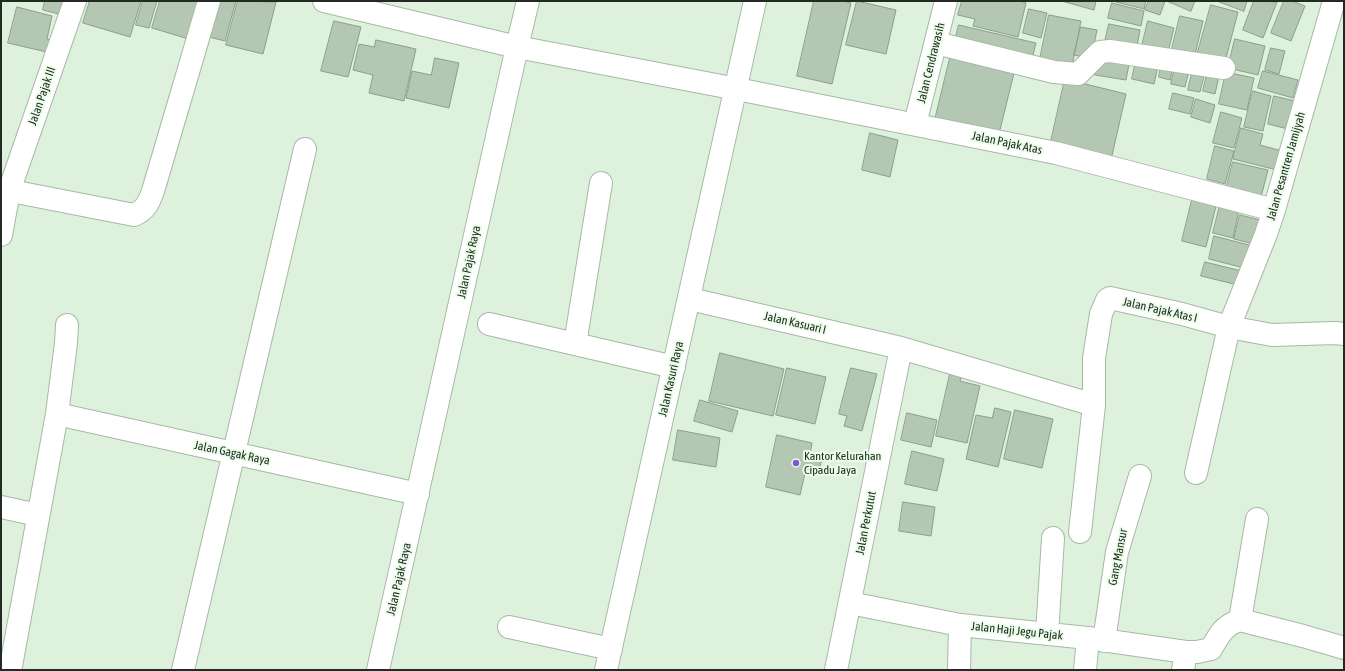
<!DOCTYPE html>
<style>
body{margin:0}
#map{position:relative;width:1345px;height:671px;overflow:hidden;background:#def1dc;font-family:"Asap Condensed",sans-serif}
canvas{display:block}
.frame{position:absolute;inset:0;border:2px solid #232a23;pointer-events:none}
</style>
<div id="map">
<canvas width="1345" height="671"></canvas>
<div class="frame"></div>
</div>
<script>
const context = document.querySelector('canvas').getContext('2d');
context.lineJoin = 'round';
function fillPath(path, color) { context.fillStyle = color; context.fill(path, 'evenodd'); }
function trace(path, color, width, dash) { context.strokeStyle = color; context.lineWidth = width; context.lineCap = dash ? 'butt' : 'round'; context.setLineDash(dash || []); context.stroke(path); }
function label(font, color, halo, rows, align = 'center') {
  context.font = font + ' "Asap Condensed",sans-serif'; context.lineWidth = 4; context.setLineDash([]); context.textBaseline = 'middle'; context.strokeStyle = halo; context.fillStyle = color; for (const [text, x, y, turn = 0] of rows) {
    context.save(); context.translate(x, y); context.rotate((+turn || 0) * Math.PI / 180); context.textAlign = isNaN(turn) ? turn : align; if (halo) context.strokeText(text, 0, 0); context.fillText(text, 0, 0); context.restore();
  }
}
const building = new Path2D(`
 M45,1h22l-4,14 -20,-5z
 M90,1h51l-11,36 -47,-14z
 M143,1h14l-8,27 -13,-3z
 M160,1h43l-11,39 -40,-12z
 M214,1h22l-11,40 -20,-5z
 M238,1l38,1 -13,52 -37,-9z
 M814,1h29l8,2 -19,81 -35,-8z
 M857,1l39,9 -10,44 -40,-9z
 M962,1h58l6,2 -8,34 -45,-11 2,-7 -17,-4z
 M1066,1h30l-2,9 -29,-8z
 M1116,1h30l-2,8 -28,-7z
 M1149,1h16l-5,14 -15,-5z
 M1167,1h28l-4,10z
 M1217,1h30l-3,10z
 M1254,1l23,1 -14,36 -20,-8z
 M1284,1h8l13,5 -14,35 -20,-8z
 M1112,3l32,8 -3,15 -33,-8z
 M1211,5l27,7 -14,54 -28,-7z
 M17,7l35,9 -5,23 7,2 -3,12 -43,-10z
 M1029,9l18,4 -6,25 -18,-5z
 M1049,15l32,6 -10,50 -32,-7z
 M1180,16l23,5 -10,42 -23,-6z
 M334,21l27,6 -13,50 -27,-6z
 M1148,21l26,7 -7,28 -26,-6z
 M1109,24l31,6 -4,22 -32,-6z
 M959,25l77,18 -4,16 -77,-19z
 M1081,27l16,3 -6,29 -17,-4z
 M1235,39l30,7 -7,29 -30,-7z
 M376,40l40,9 -12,52 -35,-8 4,-18 -20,-5 6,-26 15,3z
 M1271,48l14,3 -6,23 -14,-4z
 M951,54l64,15 -17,69 -64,-14z
 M435,58l24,5 -10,45 -43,-10 6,-27 19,4z
 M1098,58l31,6 -3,16 -31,-5z
 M1136,61l22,5 -4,18 -22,-5z
 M1162,61l12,3 -4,16 -11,-3z
 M1176,63l14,3 -5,21 -14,-3z
 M1193,69l12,3 -5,20 -12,-2z
 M1263,71l35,9 -5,18 -35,-10z
 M1226,72l28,6 -7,32 -28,-6z
 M1207,74l12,2 -4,18 -12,-3z
 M1065,79l61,15 -15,66 -61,-14z
 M1253,91l18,5 -8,35 -19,-4z
 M1173,93l21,5 -4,16 -21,-5z
 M1274,96l21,5 -7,28 -20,-5z
 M1196,99l19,6 -5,18 -19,-6z
 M1221,112l21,6 -8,30 -21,-5z
 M1241,128l22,6 -3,11 22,6 -5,19 -44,-11z
 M870,133l28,7 -8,37 -28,-7z
 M1215,146l19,5 -9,33 -18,-5z
 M1233,162l35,8 -8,31 -35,-8z
 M1193,196l24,6 -11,45 -24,-6z
 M1220,205l19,5 -6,28 -20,-5z
 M1240,215l24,6 -6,24 -24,-6z
 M1214,236l39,10 -5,23 -39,-10z
 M1205,262l37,9 -4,14 -37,-9z
 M720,353l64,16 -11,47 -64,-15z
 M787,368l39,9 -11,47 -39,-9z
 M851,368l26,6 -15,57 -18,-5 3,-10 -8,-2z
 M950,374l11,3 -1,4 20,5 -13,57 -31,-7z
 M700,400l38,11 -6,21 -38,-11z
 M995,408l16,4 -13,55 -32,-8 10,-44 16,3z
 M1015,410l38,9 -11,49 -38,-9z
 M907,413l30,7 -6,27 -30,-7z
 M678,430l42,8 -4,29 -43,-7z
 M777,435l35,8 -2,12 12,2 -3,15 -13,-3 -6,26 -34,-8z
 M912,451l32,8 -7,32 -32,-7z
 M903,502l32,5 -4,29 -32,-5z`);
fillPath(building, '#b4c7b3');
trace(building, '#8c9e8b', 1);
const minor = new Path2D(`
 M324,1l193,46 220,42 319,64 218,57
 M936,43l118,29 24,2 22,-22 10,-1 114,17
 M915,124l31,-123
 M1,189l133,26c12,-5 15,-13 19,-24l56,-190
 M1,235l8,-44 66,-190
 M690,299l211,49 193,57
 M489,324l185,43
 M575,344l26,-161
 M57,414l361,80
 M1196,473l33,-146 37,-93 8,-24 60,-209
 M1,507l37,8
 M1080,532l14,-127v-47l7,-44 6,-14 3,-2 72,16 47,13 43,8 63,-2 9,1
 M850,603l110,22 128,13 98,14
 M1240,620l63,16 41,12
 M1240,620l17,-101
 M509,627l102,22
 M1047,634l6,-96
 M1104,641l13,-89 23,-76
 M11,666l46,-252 9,-71 1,-18
 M183,670l122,-521
 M378,670l139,-623 11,-46
 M606,670l149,-669
 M836,670l65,-322
 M959,670l1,-45
 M1085,670l3,-32
 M1183,670l3,-18h11l14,-3c9,-15 12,-23 29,-29`);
trace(minor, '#a7b9a6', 24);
trace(minor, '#fff', 22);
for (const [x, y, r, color] of [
 [796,463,4,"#7d59d3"]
]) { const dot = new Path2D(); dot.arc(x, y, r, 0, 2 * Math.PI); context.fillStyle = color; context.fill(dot); trace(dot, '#ebfee9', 1.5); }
label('12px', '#232a23', '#ebfee9', [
 ["Jalan Cendrawasih",931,63,-76],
 ["Jalan Pajak III",42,96,-71],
 ["Jalan Pajak Atas",1007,143,12],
 ["Jalan Pesantren Jamijyah",1286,166,-74],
 ["Jalan Pajak Raya",469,262,-78],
 ["Jalan Pajak Atas I",1160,310,13],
 ["Jalan Kasuari I",795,323,13],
 ["Jalan Kasuri Raya",671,379,-77],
 ["Jalan Gagak Raya",232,453,12],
 ["Jalan Perkutut",866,523,-79],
 ["Gang Mansur",1118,557,-79],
 ["Jalan Pajak Raya",399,579,-77],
 ["Jalan Haji Jegu Pajak",1017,631,6]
]);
label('12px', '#232a23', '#ebfee9', [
 ["Kantor Kelurahan",804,456],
 ["Cipadu Jaya",804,470]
], 'left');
</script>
